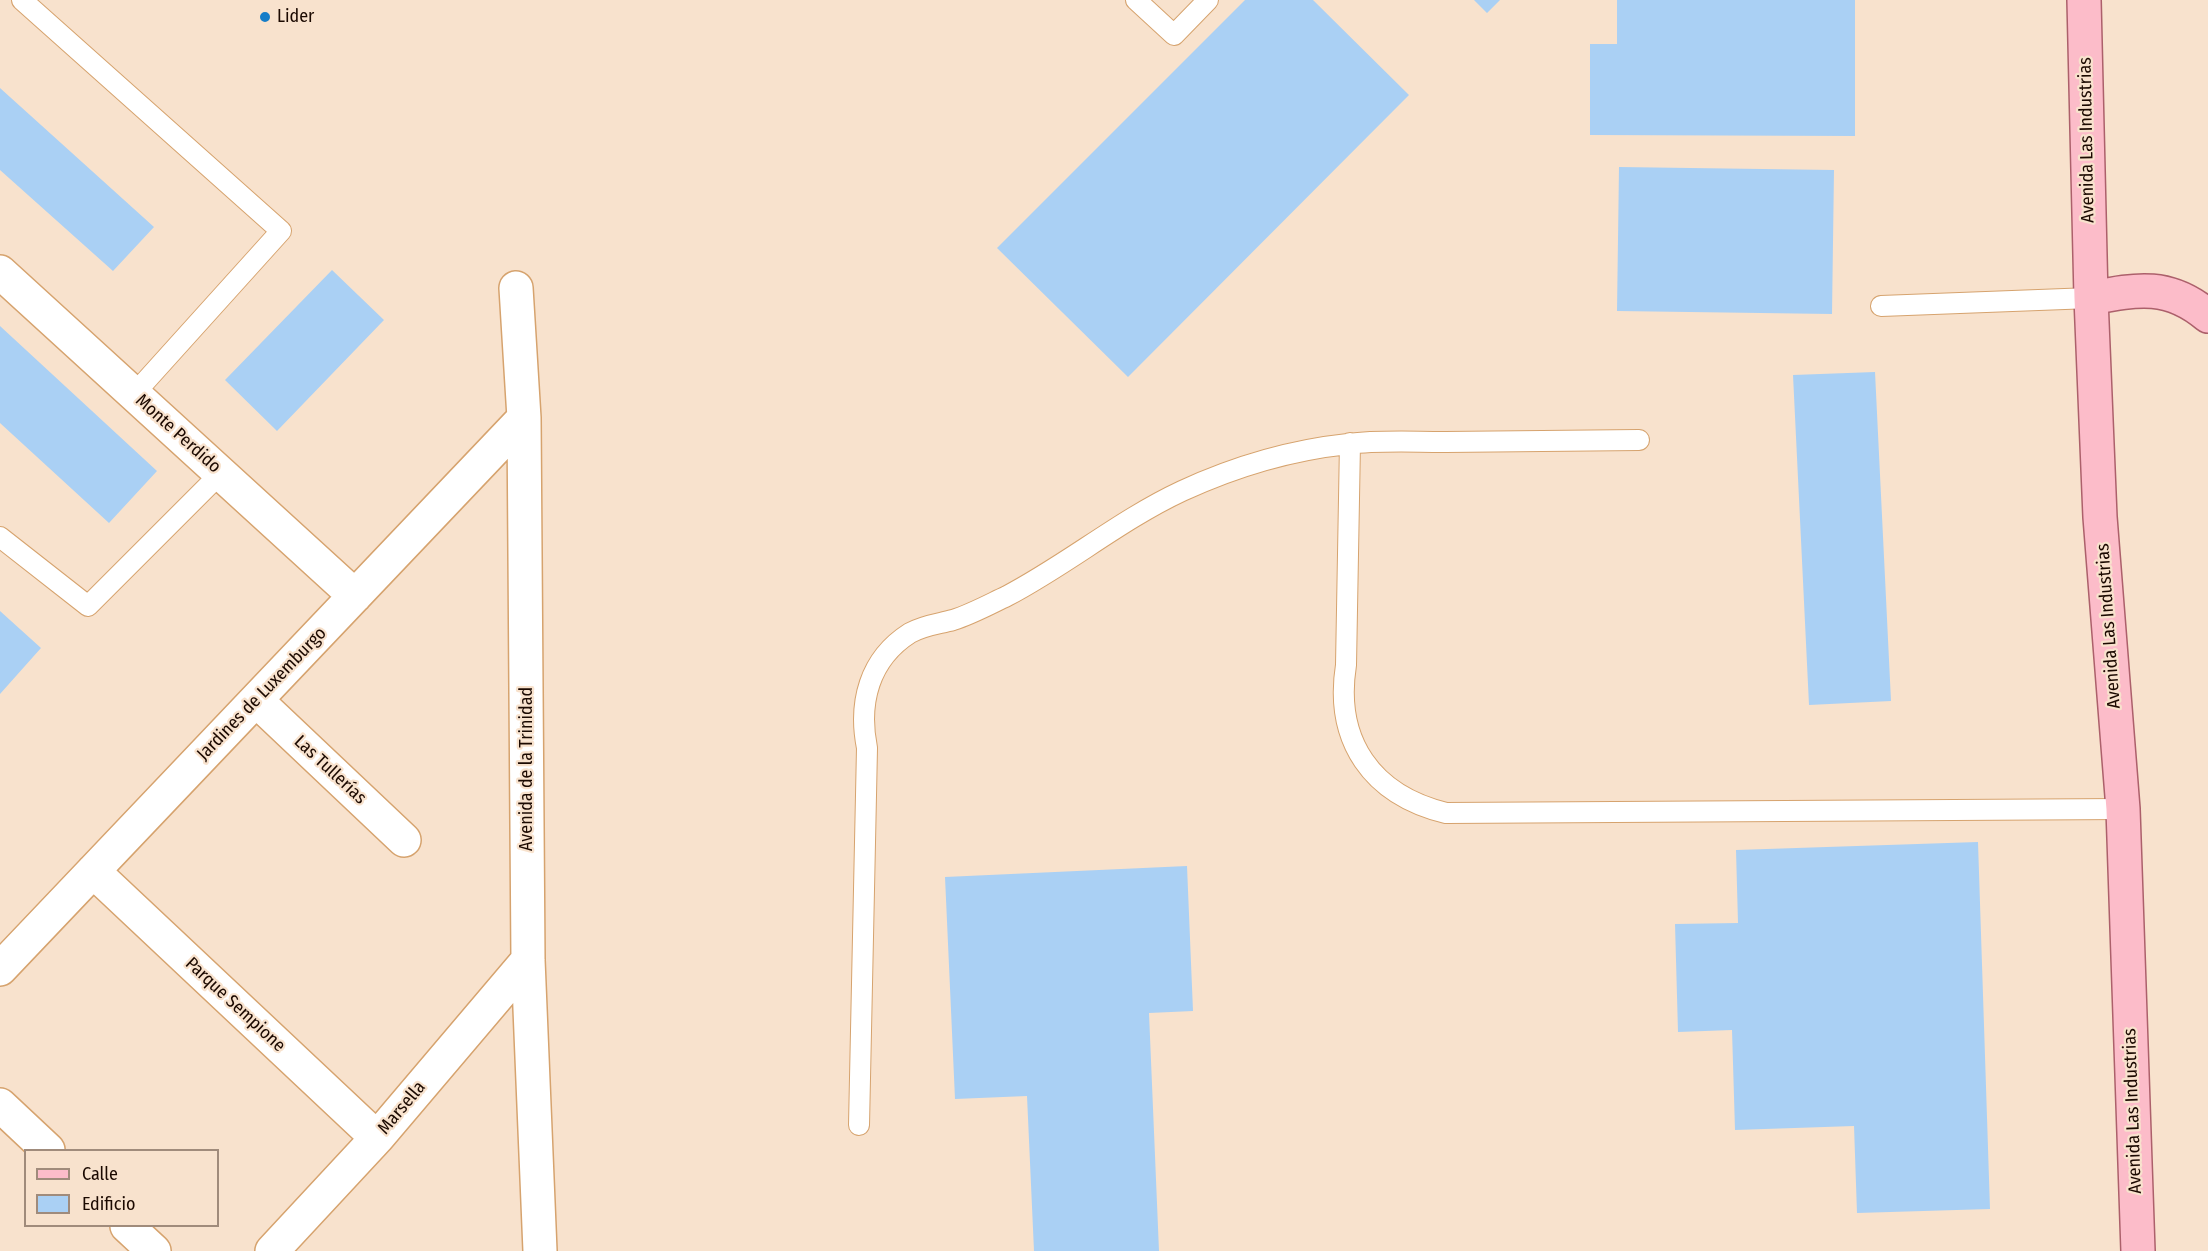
<!DOCTYPE html>
<meta charset="utf-8">
<style>
body{margin:0}
#map{position:relative;width:2208px;height:1251px;overflow:hidden;background:#f8e2cd;font-family:"Fira Sans Condensed",sans-serif}
canvas{display:block}
.legend{position:absolute;left:24px;top:1149px;width:195px;height:78px;box-sizing:border-box;background:#f8e2cd;border:2px solid #a08b7b;margin:0;padding:8px 10px;list-style:none;font-size:18px;color:#1b0900}
.legend li{display:flex;align-items:center;gap:12px;height:30px}
.legend b{width:30px;border:2px solid #a08b7b}
</style>
<div id="map">
<canvas width="2208" height="1251"></canvas>
<ul class="legend">
<li><b style="height:8px;background:#fcbcc9"></b>Calle</li>
<li><b style="height:16px;background:#aad0f4"></b>Edificio</li>
</ul>
</div>
<script>
const context = document.querySelector('canvas').getContext('2d');
context.lineJoin = 'round';
function fillPath(path, color) { context.fillStyle = color; context.fill(path, 'evenodd'); }
function trace(path, color, width, dash) { context.strokeStyle = color; context.lineWidth = width; context.lineCap = dash ? 'butt' : 'round'; context.setLineDash(dash || []); context.stroke(path); }
function label(font, color, halo, rows, align = 'center') {
  context.font = font + ' "Fira Sans Condensed",sans-serif'; context.lineWidth = 4.5; context.setLineDash([]); context.textBaseline = 'middle'; context.strokeStyle = halo; context.fillStyle = color; for (const [text, x, y, turn = 0] of rows) {
    context.save(); context.translate(x, y); context.rotate((+turn || 0) * Math.PI / 180); context.textAlign = isNaN(turn) ? turn : align; if (halo) context.strokeText(text, 0, 0); context.fillText(text, 0, 0); context.restore();
  }
}
fillPath(new Path2D(`
 M1245,0h68l96,95 -281,282 -131,-129z
 M1474,0h26l-13,13z
 M1617,0h238v136l-265,-1v-91h27z
 M0,88l154,139 -41,44 -113,-101z
 M1619,167l215,3 -2,144 -215,-3z
 M332,270l52,50 -107,111 -52,-51z
 M0,326l157,145 -48,52 -109,-100z
 M1875,372l16,329 -82,4 -16,-330z
 M0,611l41,37 -41,46z
 M1978,842l12,367 -133,4 -3,-87 -119,4 -3,-100 -54,2 -3,-108 63,-1 -2,-73z
 M1187,866l6,145 -44,2 10,238h-125l-7,-155 -72,3 -10,-222z`), '#aad0f4');
const service = new Path2D(`
 M22,0l259,231 -147,163
 M1136,0l38,35 34,-35
 M1881,306l210,-8
 M1350,443l-4,222c-12,76 26,130 100,148l677,-4
 M0,537l88,69 133,-133
 M859,1125l8,-377c-9,-45 2,-89 43,-115 14,-8 28,-9 43,-13 19,-6 37,-16 54,-24 61,-32 113,-76 175,-105 52,-24 109,-41 166,-47 31,-4 64,-2 95,-2 65,-1 130,-1 196,-2`);
const minor = new Path2D(`
 M0,272l355,324
 M516,288l8,130 4,542 12,291
 M256,700l148,140
 M93,871l284,267
 M0,969l524,-551
 M0,1105l48,45
 M127,1226l27,25
 M272,1251l105,-113 151,-178`);
const primary = new Path2D(`
 M2084,0l7,298 9,219 23,292 15,442
 M2091,298c47,-9 78,-15 117,18`);
trace(service, '#d6a36e', 22);
trace(minor, '#d6a36e', 36);
trace(primary, '#ac606b', 36);
trace(service, '#fff', 20);
trace(minor, '#fff', 33);
trace(primary, '#fcbcc9', 33);
for (const [x, y, r, color] of [
 [265,17,6,"#167dc8"]
]) { const dot = new Path2D(); dot.arc(x, y, r, 0, 2 * Math.PI); context.fillStyle = color; context.fill(dot); trace(dot, '#f8e2cd', 2); }
label('18px', '#1b0900', '#f8e2cd', [
 ["Lider",277,17]
], 'left');
label('18px', '#1b0900', '#f8e2cd', [
 ["Avenida Las Industrias",2087,140,-91],
 ["Monte Perdido",178,434,42],
 ["Avenida Las Industrias",2109,626,-94],
 ["Jardines de Luxemburgo",262,694,-46],
 ["Avenida de la Trinidad",527,769,-90],
 ["Las Tullerías",330,770,43],
 ["Parque Sempione",235,1005,43],
 ["Marsella",402,1108,-50],
 ["Avenida Las Industrias",2133,1111,-92]
]);
</script>
